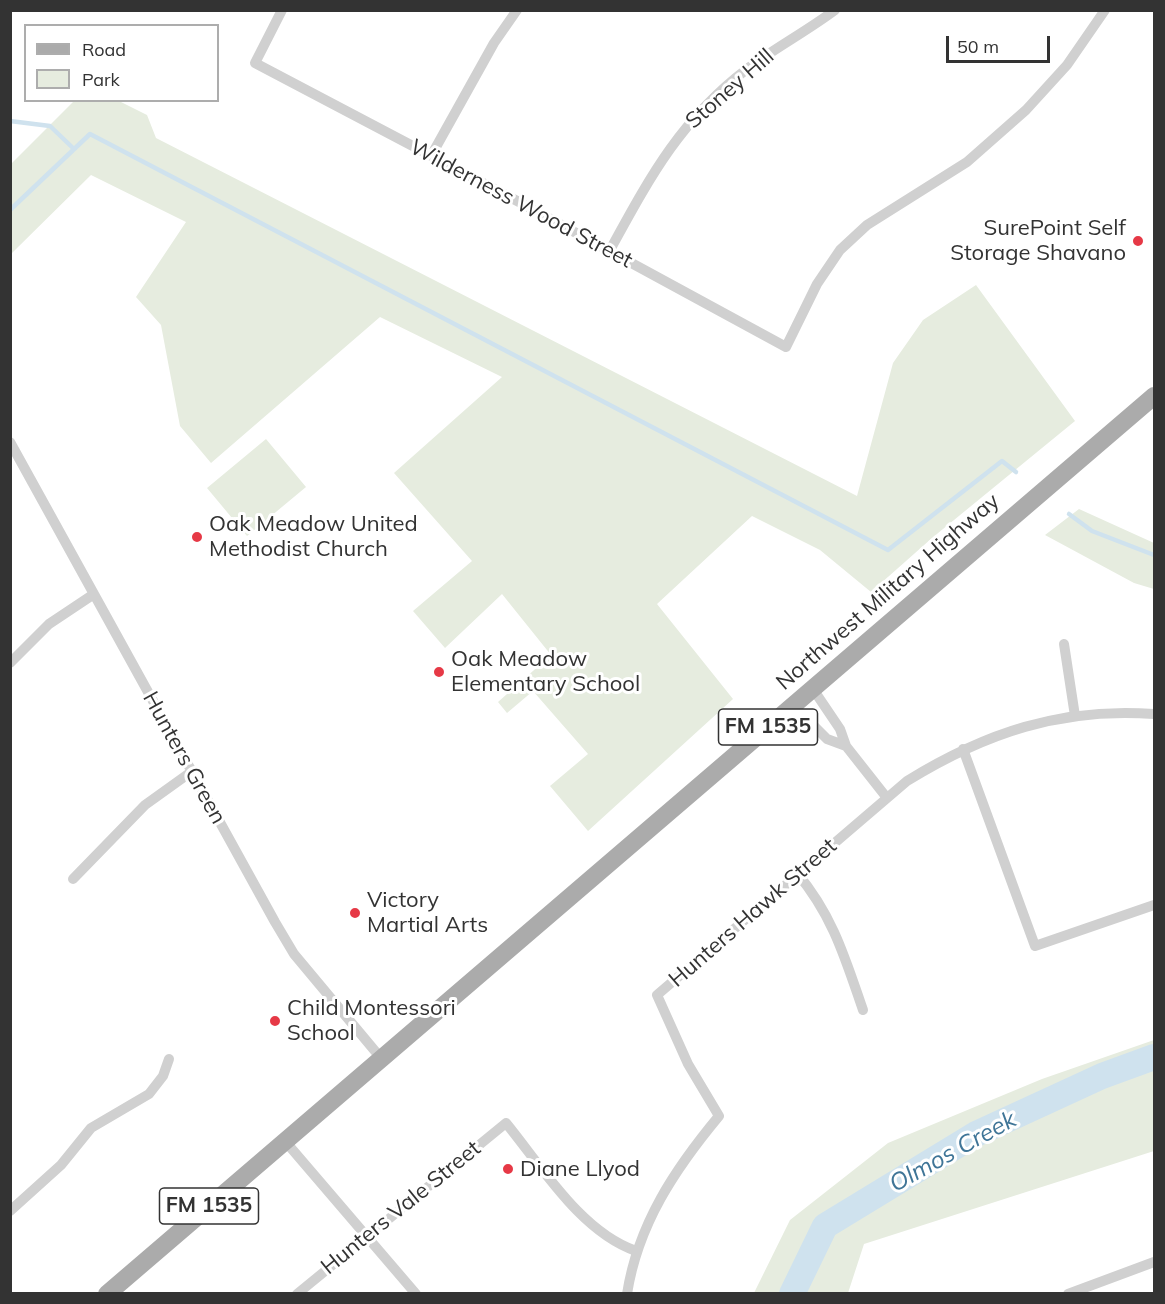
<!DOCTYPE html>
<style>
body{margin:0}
#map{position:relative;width:1165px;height:1304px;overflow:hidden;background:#fff;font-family:Mulish,sans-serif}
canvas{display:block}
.frame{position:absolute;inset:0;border:12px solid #333;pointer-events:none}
.legend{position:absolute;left:24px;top:24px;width:195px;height:78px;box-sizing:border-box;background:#fff;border:2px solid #adadad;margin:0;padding:8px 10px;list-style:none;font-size:18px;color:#333}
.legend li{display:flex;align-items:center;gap:12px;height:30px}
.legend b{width:30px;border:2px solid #adadad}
.scale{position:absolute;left:946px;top:36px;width:104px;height:27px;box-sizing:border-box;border:3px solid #333;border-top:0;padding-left:8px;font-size:18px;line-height:21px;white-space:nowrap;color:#333;-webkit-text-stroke:4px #fff;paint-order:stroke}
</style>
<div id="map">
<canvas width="1165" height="1304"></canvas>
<div class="frame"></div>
<ul class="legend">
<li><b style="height:8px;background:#ababab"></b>Road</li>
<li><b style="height:16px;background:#e6ecdf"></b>Park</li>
</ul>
<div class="scale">50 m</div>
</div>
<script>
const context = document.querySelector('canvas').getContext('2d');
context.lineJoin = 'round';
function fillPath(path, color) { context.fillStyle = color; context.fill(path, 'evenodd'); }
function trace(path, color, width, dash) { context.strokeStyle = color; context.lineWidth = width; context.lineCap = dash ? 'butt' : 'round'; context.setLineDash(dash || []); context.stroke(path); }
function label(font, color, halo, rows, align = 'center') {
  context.font = font + ' Mulish,sans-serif'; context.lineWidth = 6; context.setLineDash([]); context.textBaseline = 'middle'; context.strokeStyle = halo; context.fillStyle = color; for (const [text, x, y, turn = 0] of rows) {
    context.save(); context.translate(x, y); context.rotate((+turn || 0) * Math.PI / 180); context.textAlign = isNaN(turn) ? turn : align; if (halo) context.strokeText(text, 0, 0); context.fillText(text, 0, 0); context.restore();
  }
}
fillPath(new Path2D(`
 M74,101h45l28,14 9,23 701,358 36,-133 30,-43 53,-35 99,136 -143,117 -61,54 -51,-42 -68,-34 -95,88 76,95 -145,132 -38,-45 38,-32 -55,-63 -26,22 -9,-11 53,-47 -49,-61 -57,54 -32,-37 59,-50 -78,-88 108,-96 -122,-60 -169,146 -31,-37 -19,-101 -25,-28 50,-75 -95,-47 -80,79v-90z
 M266,439l40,48 -59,49 -40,-48z
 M1079,509l75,34v46l-20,-6 -89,-48z
 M1154,1040v111l-290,93 -16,49h-94l36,-73 98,-77 154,-64z`), '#e6ecdf');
trace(new Path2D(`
 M10,121l40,5 24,23
 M10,210l80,-76 798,416 114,-89 14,11
 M1069,514l23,17 62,24`), '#cfe2ee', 4.5);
trace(new Path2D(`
 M792,1294l33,-68 151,-92 126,-58 52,-19`), '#cfe2ee', 26);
trace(new Path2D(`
 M282,10l-27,53 266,140 265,144 31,-63 23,-34 27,-25 100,-63 59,-52 41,-45 38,-55
 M431,156l63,-113 23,-33
 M610,250c39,-71 70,-130 137,-181 28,-21 60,-38 88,-59
 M10,442l265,480 19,32 86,103
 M1064,644l11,72
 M10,663l39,-39 45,-30
 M813,689l27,40 6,17 41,52
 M794,706l33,33 19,7
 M963,749l72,197 119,-41
 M797,873c36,43 48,85 66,137
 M73,879l72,-74 46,-33
 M285,1141l131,153
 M10,1211l51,-46 30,-37 58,-34 14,-18 6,-17
 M297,1294l209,-171c36,44 75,109 130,128
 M627,1294c11,-70 48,-125 92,-178l-31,-52 -31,-69 250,-214c78,-48 154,-74 247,-67
 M1068,1294l86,-32`), '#d0d0d0', 10);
trace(new Path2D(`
 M107,1294l1047,-898`), '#ababab', 18);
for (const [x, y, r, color] of [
 [1138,241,6,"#e63946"],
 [197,537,6,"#e63946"],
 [439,672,6,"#e63946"],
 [355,913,6,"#e63946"],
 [275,1021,6,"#e63946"],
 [508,1169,6,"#e63946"]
]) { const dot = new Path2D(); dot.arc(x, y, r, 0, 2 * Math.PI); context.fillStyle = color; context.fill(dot); trace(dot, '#fff', 2); }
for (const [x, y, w] of [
 [768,727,99],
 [209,1206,99]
]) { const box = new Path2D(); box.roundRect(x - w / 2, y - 18, w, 36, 4.5); context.fillStyle = '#fff'; context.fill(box); trace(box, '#333', 1.5); }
label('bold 21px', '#333', null, [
 ["FM 1535",768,727],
 ["FM 1535",209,1206]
]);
label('22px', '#333', '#fff', [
 ["Stoney Hill",730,89,-41],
 ["Wilderness Wood Street",521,204,28],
 ["Northwest Military Highway",888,592,-41],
 ["Hunters Green",184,758,61],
 ["Hunters Hawk Street",753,913,-41],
 ["Hunters Vale Street",401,1208,-39]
]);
label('22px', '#333', '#fff', [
 ["SurePoint Self",1126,228,"right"],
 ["Storage Shavano",1126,253,"right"],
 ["Oak Meadow United",209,524],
 ["Methodist Church",209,549],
 ["Oak Meadow",451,659],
 ["Elementary School",451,684],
 ["Victory",367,900],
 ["Martial Arts",367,925],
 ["Child Montessori",287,1008],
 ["School",287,1033],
 ["Diane Llyod",520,1169]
], 'left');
label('italic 24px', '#3f7597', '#fff', [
 ["Olmos Creek",953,1152,-29]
]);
</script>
